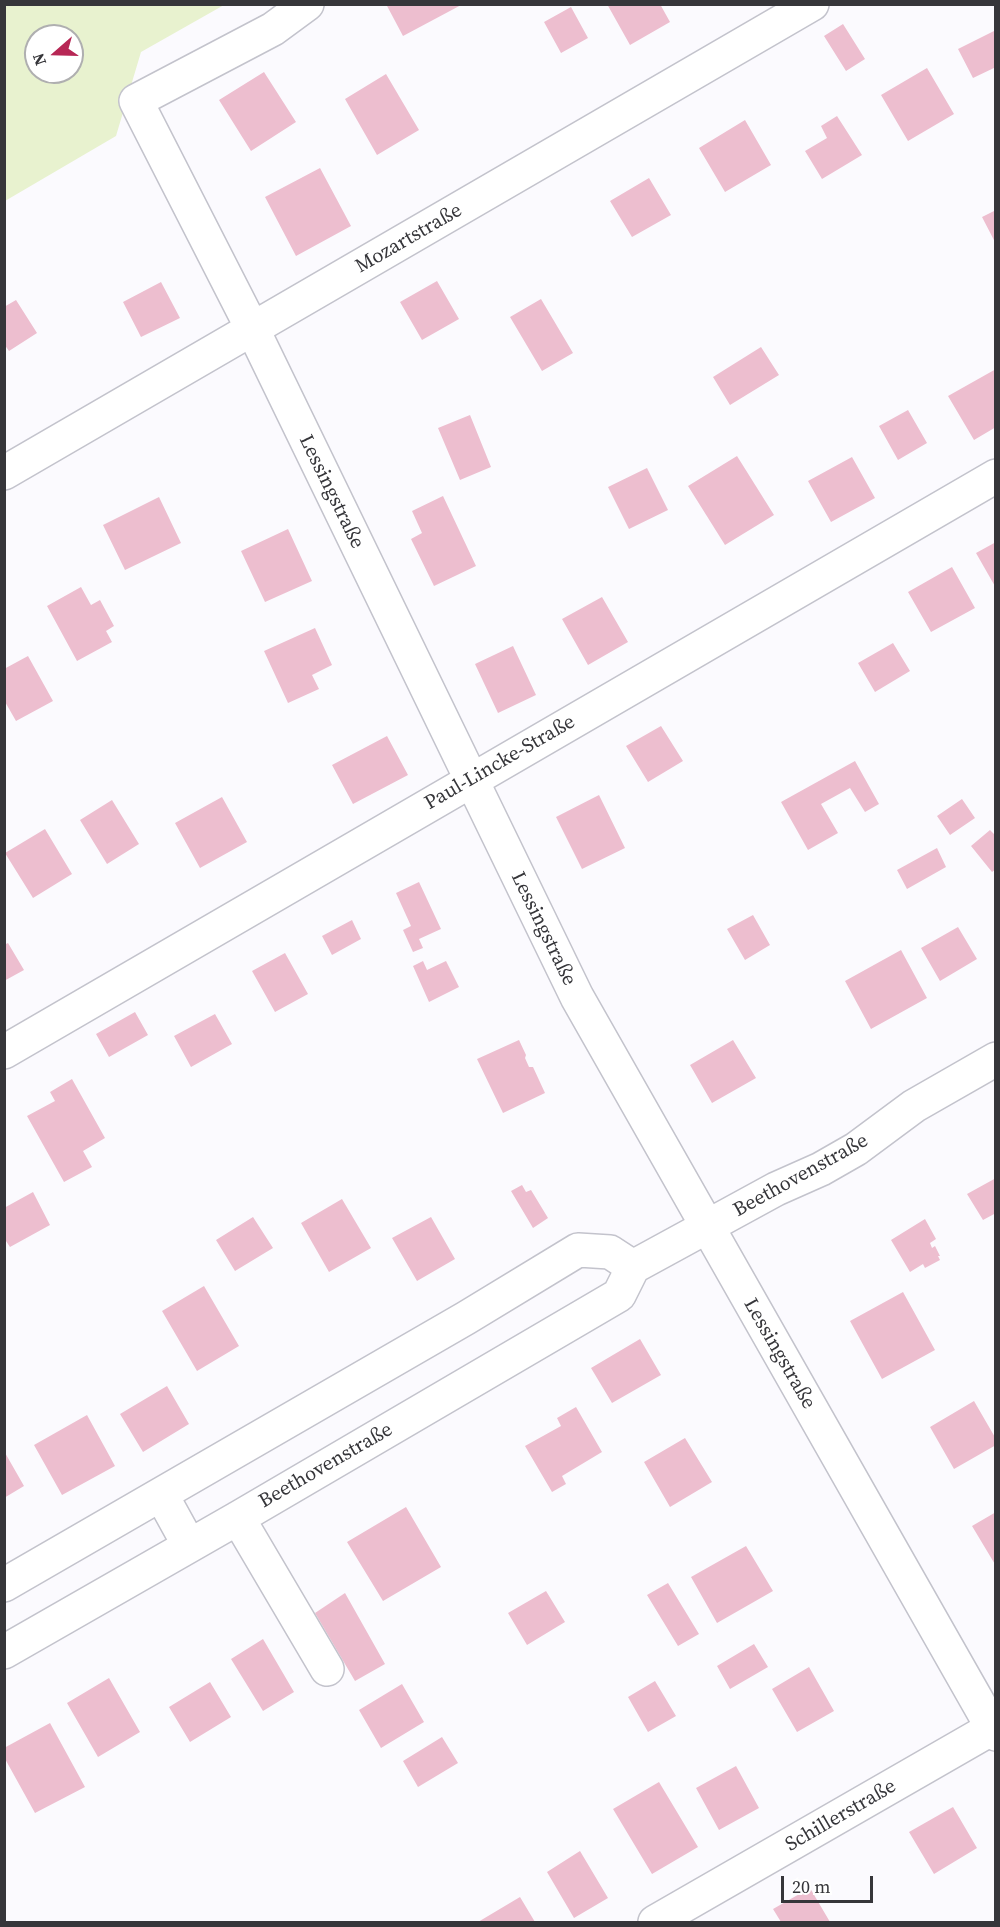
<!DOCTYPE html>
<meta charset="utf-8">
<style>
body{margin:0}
#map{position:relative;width:1000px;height:1927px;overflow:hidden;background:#fbfafe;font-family:"Source Serif 4",serif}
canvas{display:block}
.frame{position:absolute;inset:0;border:6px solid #36363a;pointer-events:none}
.north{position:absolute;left:24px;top:24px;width:60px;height:60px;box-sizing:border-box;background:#fff;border:2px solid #afafb0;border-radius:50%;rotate:250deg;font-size:16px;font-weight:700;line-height:24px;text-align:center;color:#36363a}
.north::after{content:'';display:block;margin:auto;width:21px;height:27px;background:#b72755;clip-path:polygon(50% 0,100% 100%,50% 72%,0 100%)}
.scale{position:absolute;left:781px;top:1876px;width:92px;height:27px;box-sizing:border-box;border:3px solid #36363a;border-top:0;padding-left:8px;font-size:18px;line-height:21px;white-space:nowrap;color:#36363a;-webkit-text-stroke:4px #fff;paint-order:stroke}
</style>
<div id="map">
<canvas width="1000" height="1927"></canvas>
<div class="frame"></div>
<div class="north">N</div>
<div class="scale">20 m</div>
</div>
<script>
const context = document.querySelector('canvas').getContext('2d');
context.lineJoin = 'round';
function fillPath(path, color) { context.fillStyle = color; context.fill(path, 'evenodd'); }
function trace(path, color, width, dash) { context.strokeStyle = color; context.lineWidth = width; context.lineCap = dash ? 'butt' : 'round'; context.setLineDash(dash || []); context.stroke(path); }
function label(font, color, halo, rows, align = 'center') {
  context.font = font + ' "Source Serif 4",serif'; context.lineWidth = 5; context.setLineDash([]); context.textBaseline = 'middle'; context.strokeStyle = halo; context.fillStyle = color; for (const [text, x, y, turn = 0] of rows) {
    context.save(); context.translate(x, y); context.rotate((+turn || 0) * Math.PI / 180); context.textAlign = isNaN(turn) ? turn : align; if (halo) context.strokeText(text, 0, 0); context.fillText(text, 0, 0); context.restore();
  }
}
fillPath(new Path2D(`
 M5,5h219l-83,47 -25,84 -111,65zM36,36h36v36h-36z`), '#e8f2cf');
fillPath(new Path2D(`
 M386,4h77l-60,32z
 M607,4h53l10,18 -40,23z
 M571,7l17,31 -27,15 -17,-31z
 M843,24l22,35 -19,12 -22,-35z
 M996,30v37l-23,11 -15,-29z
 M927,68l27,46 -46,27 -27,-46z
 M264,72l32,50 -45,29 -32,-51z
 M386,74l33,56 -42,25 -32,-56z
 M837,116l25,39 -40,24 -17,-28 22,-13 -6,-12z
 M745,120l26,45 -46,27 -26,-44z
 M320,168l31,58 -55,30 -31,-59z
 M649,178l22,37 -39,22 -22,-36z
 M996,210v34l-14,-27z
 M437,281l22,38 -37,21 -22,-38z
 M161,282l19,36 -39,19 -18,-35z
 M541,299l32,54 -31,18 -32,-54z
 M16,300l21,33 -28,18 -5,-7v-37z
 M761,347l18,28 -49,30 -17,-28z
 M996,369v58l-22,13 -26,-44z
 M908,410l19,33 -29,17 -19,-34z
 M470,415l21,52 -31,13 -22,-52z
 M737,456l37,59 -49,30 -37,-59z
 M852,457l23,41 -44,24 -23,-41z
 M647,468l21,42 -39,19 -21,-42z
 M443,496l33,70 -42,20 -23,-47 11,-6 -10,-22z
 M159,497l22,46 -56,27 -22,-45z
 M288,529l24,52 -47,21 -24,-51z
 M996,542v46l-20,-35z
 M952,567l23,41 -44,24 -23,-40z
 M81,587l10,18 9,-5 14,26 -8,5 6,11 -35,19 -30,-55z
 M602,597l26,45 -40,23 -26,-46z
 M315,628l17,37 -20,10 7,14 -31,14 -24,-52z
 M893,643l17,28 -35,21 -17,-29z
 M513,646l23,49 -38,18 -23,-49z
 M28,656l25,45 -37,20 -12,-21v-31z
 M661,726l22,35 -35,21 -22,-36z
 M387,736l21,39 -55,29 -21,-39z
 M855,761l24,43 -14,8 -15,-24 -29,16 17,29 -30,17 -27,-48z
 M599,795l26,53 -43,21 -26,-52z
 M222,797l25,45 -47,26 -25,-45z
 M962,799l13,19 -25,17 -13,-19z
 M112,800l27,44 -32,20 -27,-44z
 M45,829l27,45 -39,24 -28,-45z
 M990,830l6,6v33l-4,3 -21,-26z
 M937,848l9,19 -39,22 -10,-19z
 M419,882l22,47 -22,10 4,9 -10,4 -10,-22 8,-4 -15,-33z
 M753,915l17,30 -25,15 -18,-31z
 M352,920l9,19 -29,16 -10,-19z
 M958,927l19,32 -37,22 -19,-33z
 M8,943l16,27 -20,11v-36z
 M901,950l26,48 -56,31 -26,-48z
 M285,953l23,41 -33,18 -23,-41z
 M423,961l4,9 19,-9 13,26 -30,15 -16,-36z
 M135,1012l13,23 -39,22 -13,-23z
 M215,1014l17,30 -41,23 -17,-31z
 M519,1040l7,15 -1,3 4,9h4l12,26 -42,20 -26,-54z
 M733,1040l23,38 -44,25 -22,-38z
 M72,1079l33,59 -22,13 9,16 -28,15 -37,-66 28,-15 -5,-9z
 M996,1178v35l-13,7 -16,-26z
 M522,1185l4,7 5,-2 17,28 -15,10 -22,-37z
 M33,1192l17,33 -40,22 -6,-9v-30z
 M342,1199l29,49 -42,24 -28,-49z
 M253,1217l20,31 -38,23 -19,-31z
 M431,1217l24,42 -38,22 -25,-43z
 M925,1219l11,20 -6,4 2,5 3,-2 5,10h-2l2,4 -15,8 -2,-4 -13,8 -19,-32z
 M204,1286l35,60 -42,25 -35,-60z
 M903,1292l32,58 -53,29 -32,-58z
 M640,1339l21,36 -49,28 -21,-35z
 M167,1386l22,38 -46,28 -23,-38z
 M974,1401l22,38v6l-42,24 -24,-42z
 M576,1407l26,45 -40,24 4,8 -14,8 -27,-46 36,-20 -4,-8z
 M87,1415l28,51 -53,29 -28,-50z
 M685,1438l27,44 -42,25 -26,-45z
 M4,1451l20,35 -20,12z
 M406,1507l35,60 -58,34 -36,-59z
 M996,1512v54l-24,-40z
 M746,1546l27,45 -56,32 -26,-46z
 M668,1583l31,51 -21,12 -31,-51z
 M546,1591l19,31 -38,23 -19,-32z
 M345,1593l40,71 -30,17 -40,-68z
 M263,1639l31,53 -31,19 -32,-52z
 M754,1644l14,23 -38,22 -13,-23z
 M809,1667l25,44 -37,21 -25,-43z
 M109,1678l31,54 -42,25 -31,-54z
 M655,1681l21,35 -28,16 -20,-35z
 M210,1682l21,35 -41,25 -21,-35z
 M402,1684l22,38 -43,26 -22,-38z
 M50,1723l35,64 -50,26 -31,-56v-9z
 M442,1737l16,26 -40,24 -15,-26z
 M736,1766l23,42 -40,22 -23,-42z
 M659,1782l39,65 -46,27 -39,-65z
 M953,1807l24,41 -43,26 -25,-42z
 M580,1851l28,47 -34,20 -27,-46z
 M810,1888l20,34h-49l-8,-13z
 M520,1897l15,25h-57z`), '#edbecf');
const minor = new Path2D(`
 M307,4l-34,25 -137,72 117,229 324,667 419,737
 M4,473l808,-469
 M4,1052l992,-576
 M162,1496l27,49
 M238,1518l89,151
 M4,1585l462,-267 112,-68 32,2 23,15
 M4,1652l234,-134 381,-223 14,-28 143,-78 45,-20 35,-20 58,-43 82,-47
 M655,1922l341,-196`);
trace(minor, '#c3c3cc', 36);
trace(minor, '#fff', 33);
label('20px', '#36363a', '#fff', [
 ["Mozartstraße",409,239,-30],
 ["Lessingstraße",331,492,64],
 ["Paul-Lincke-Straße",500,763,-30],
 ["Lessingstraße",543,929,64],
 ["Beethovenstraße",801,1176,-29],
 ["Lessingstraße",779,1354,60],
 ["Beethovenstraße",326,1466,-30],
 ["Schillerstraße",841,1816,-30]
]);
</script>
